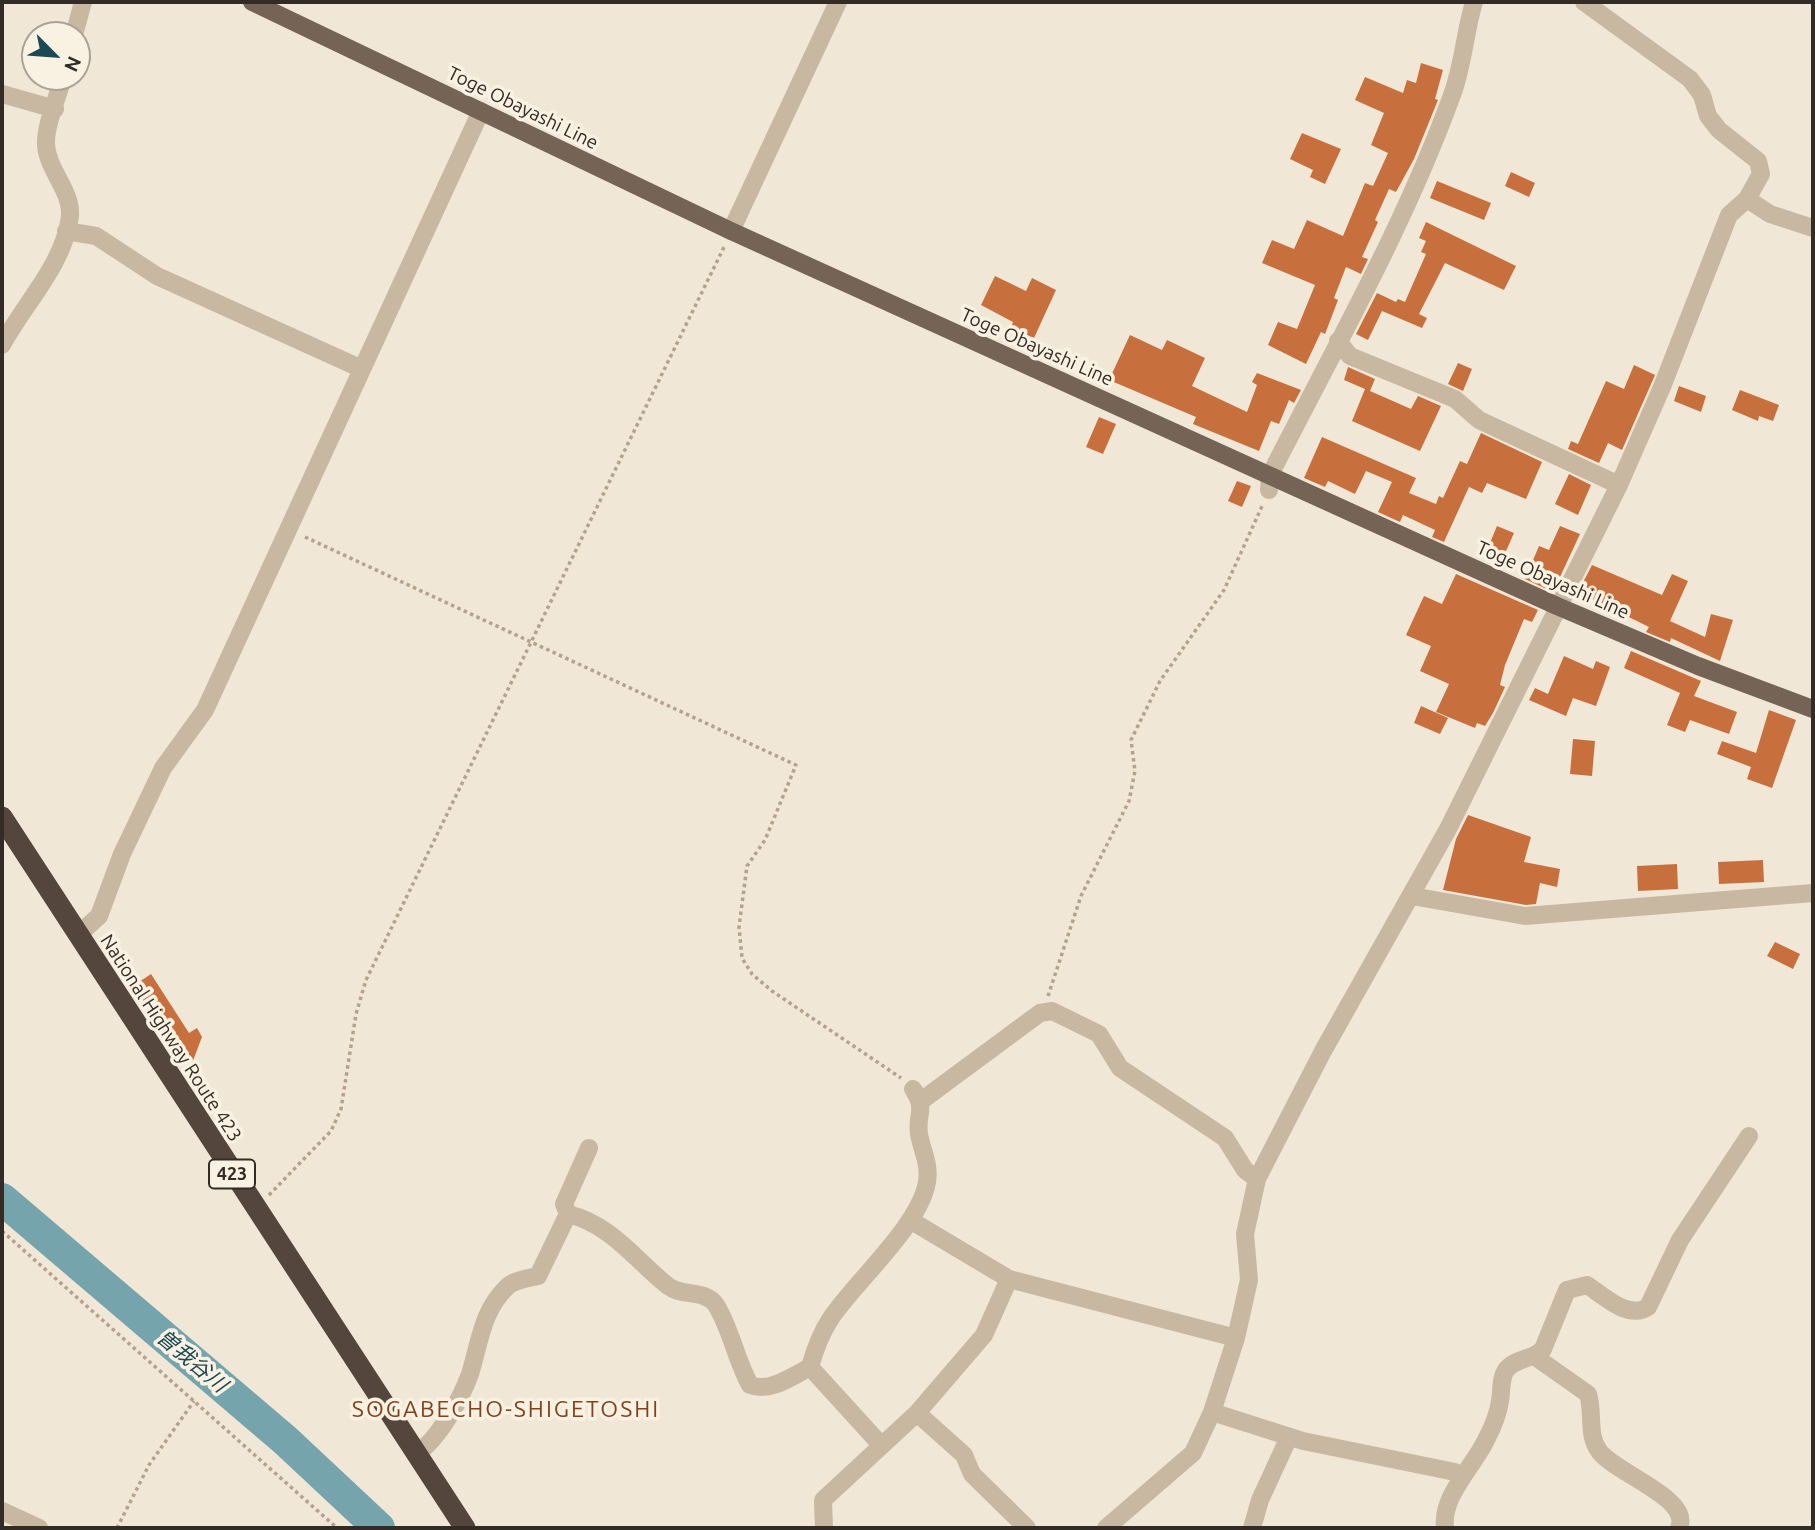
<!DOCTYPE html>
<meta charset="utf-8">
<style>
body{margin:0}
#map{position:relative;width:1815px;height:1530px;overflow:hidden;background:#f0e7d6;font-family:Ubuntu,sans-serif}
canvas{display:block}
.frame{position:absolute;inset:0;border:4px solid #332b25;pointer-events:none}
.north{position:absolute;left:21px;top:21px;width:70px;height:70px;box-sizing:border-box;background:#f9f1e2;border:2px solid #aaa296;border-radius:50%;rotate:115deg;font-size:19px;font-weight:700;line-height:28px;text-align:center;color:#332b25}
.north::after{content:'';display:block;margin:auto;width:24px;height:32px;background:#1b4954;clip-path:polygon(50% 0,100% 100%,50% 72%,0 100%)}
</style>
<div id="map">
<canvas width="1815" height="1530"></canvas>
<div class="frame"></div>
<div class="north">N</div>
</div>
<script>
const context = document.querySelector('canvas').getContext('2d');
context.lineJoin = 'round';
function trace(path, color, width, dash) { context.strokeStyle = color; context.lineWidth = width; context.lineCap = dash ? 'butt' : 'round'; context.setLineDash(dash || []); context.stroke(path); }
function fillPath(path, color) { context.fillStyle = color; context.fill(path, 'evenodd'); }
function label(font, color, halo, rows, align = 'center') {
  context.font = font + ' Ubuntu,"Noto Sans JP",sans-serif'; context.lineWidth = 7; context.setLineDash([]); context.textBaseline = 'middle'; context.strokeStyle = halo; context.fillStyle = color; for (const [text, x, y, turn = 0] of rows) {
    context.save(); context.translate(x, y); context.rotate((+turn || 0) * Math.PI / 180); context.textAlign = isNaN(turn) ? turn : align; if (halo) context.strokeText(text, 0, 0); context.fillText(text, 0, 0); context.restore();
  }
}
trace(new Path2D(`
 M2,1199l283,241 94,88`), '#75a4ad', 32);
fillPath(new Path2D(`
 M1421,63l22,7 -8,29 3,1 -24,59 -18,33 -7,-3 -14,31 3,2 -16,35 6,2 -7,15 -15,-7 -12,31 4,2 -13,34 -4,-2 -15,32 -38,-19 10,-23 19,7 18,-44 -53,-22 10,-23 22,9 13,-29 36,16 22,-53 8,3 15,-33 -17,-8 13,-32 -29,-13 10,-23 38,16 4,-13 9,3z
 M1302,133l39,16 -16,35 -15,-7 3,-7 -23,-11z
 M1511,172l24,11 -6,14 -24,-11z
 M1437,181l54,22 -7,17 -54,-22z
 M1426,222l90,44 -12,24 -59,-27 -26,51 8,4 -5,10 -40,-17 -14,29 -12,-6 21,-41 19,9 2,-3 7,3 21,-48 -5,-2 5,-11 -7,-3z
 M995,276l31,15 6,-13 24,12 -22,48 -23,-10 2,-6 -32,-17z
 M1130,335l32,15 5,-10 38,18 -13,28 55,26 10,-27 -5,-3 5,-9 44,17 -7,13 -5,-3 -10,24 -8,-3 -12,30 -66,-27 3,-7 -87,-37z
 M1458,363l14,6 -9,22 -15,-7z
 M1634,365l21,10 -33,75 -14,-7 -9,20 -31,-14 3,-8 7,3 28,-63 18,8z
 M1348,367l27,12 -5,12 41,18 7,-13 23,10 -21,45 -68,-30 13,-32 -21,-9z
 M1679,386l27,10 -5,16 -27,-11z
 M1740,390l39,15 -6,16 -14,-5 -1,5 -26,-11z
 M1099,417l17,7 -13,30 -17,-7z
 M1481,433l61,29 -16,37 -39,-16 -5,10 -13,-6 -25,55 -12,-5 3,-7 -32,-15 -3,7 -22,-10 14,-30 -26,-11 -11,23 -27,-13 -3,6 -21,-9 18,-41 94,41 -7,15 27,11 3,-8 4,2 17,-37 7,3z
 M1569,474l22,11 -13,30 -23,-11z
 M1237,481l14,5 -9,21 -14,-6z
 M1497,526l17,7 -11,25 -16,-8z
 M1560,526l20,8 -27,58 -28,-13 14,-33 10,4z
 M1592,565l70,30 10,-21 16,7 -18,40 35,16 6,-23 22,6 -13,41 -49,-23 -1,4 -24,-10 3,-5 -71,-35z
 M1456,574l82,36 -6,12 -8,-3 -19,46 -5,20 5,2 -12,26 -8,13 -8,-3 -2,5 -39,-16 13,-28 -29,-13 11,-25 -25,-11 18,-39 18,8z
 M1631,651l70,30 -7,15 43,16 -8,22 -39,-14 -5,12 -18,-7 13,-32 -56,-25z
 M1564,656l29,13 3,-8 14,6 -14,39 -23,-8 -7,18 -37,-16 6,-12 13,6z
 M1421,706l27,12 -8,16 -26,-11z
 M1769,710l27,10 -24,68 -25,-9 4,-12 -34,-13 5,-13 34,12z
 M1573,739l22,2 -3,35 -22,-2z
 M1468,815l63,22 -7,25 36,7 -3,18 -17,-4 -4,21 -10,1 -83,-15 13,-51z
 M1763,860l1,22 -45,2 -1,-22z
 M1677,864l1,25 -40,2 -1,-25z
 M1775,942l25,12 -7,15 -26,-13z
 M151,974l38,59 8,-5 5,9 -11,29 -25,-40 -5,3 -28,-43z`), '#c7703e');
trace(new Path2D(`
 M305,537l491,228 -31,75 -18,26 -8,61 3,31 10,16 20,17 129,87
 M1048,996l33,-100 48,-95 6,-30 -4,-31 29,-59 64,-91 39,-86
 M269,1195l62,-64 10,-22 15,-95 10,-34 359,-735
 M2,1231l335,297
 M117,1528l32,-63 45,-64`), '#b4a28d', 3.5, [3.5, 3.5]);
trace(new Path2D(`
 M74,35l9,-33
 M2,94l53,15
 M1747,199l23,15 43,14
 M66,231l30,5 61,40 205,93
 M731,231l107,-229
 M1338,341l12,15 105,43 24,21 140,65
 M2,345c22,-41 63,-82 68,-129 2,-25 -22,-45 -24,-71 -1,-20 12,-48 17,-68
 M1269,490l1,-15c63,-124 134,-248 182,-380 11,-29 13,-63 22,-93
 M1412,896l113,20 288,-23
 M78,935l21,-19 23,-62 41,-86 42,-58 276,-599
 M921,1101l119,-88 12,-2 47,23 21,34 105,70 20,32 12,9
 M568,1214c44,11 66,45 100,72 14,11 37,3 48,19 15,24 20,55 34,80 20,8 43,-9 60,-18
 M910,1220l99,59 227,59
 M1534,1356l54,38c6,19 -1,41 11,57 17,23 93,47 80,77
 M1212,1412l91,29 152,31 6,5
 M917,1413l47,42 8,19 55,54
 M881,1445l-71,-78c5,-18 11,-34 21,-49 25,-37 89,-93 96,-136 3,-18 -5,-31 -8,-48 -3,-21 8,-23 -6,-45
 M416,1454c22,-14 45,-55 54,-80 10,-32 12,-64 38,-88 7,-6 21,-8 30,-10l30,-62 -4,-10 25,-56
 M2,1511l37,17
 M824,1528l-1,-28 94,-87 67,-78 25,-56
 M1106,1528l87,-75 19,-41 24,-74 13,-58 -4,-46 12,-55 66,-128 125,-222 171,-344 43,-98 67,-172 18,-16 14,-25 -3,-13 -39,-31 -11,-14 -6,-21 -12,-16 -106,-77
 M1252,1528l8,-28 29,-63
 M1445,1528c-4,-31 27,-60 40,-86 7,-13 13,-27 15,-41 2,-11 0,-22 6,-31 9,-12 27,-10 37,-21l24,-59 20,-5c17,11 41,35 61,22l32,-67 69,-104`), '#c8b8a2', 18);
trace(new Path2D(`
 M252,2l479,229 826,375 141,60 115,43`), '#756455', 18);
trace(new Path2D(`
 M2,817l463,711`), '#54463c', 21);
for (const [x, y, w] of [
 [232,1174,46]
]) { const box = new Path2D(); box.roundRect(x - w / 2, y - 14.5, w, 29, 5); context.fillStyle = '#f9f1e2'; context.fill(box); trace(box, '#332b25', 2); }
label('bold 18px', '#332b25', null, [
 ["423",232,1174]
]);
label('19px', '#332b25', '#f9f1e2', [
 ["Toge Obayashi Line",523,108,26],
 ["Toge Obayashi Line",1037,347,24],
 ["Toge Obayashi Line",1553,580,24],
 ["National Highway Route 423",171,1038,57]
]);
label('italic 21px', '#1b4954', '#f9f1e2', [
 ["曽我谷川",192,1361,40]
]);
context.letterSpacing = '2px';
label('23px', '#82421e', '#f9f1e2', [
 ["SOGABECHO-SHIGETOSHI",506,1409]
]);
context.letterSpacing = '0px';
</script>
